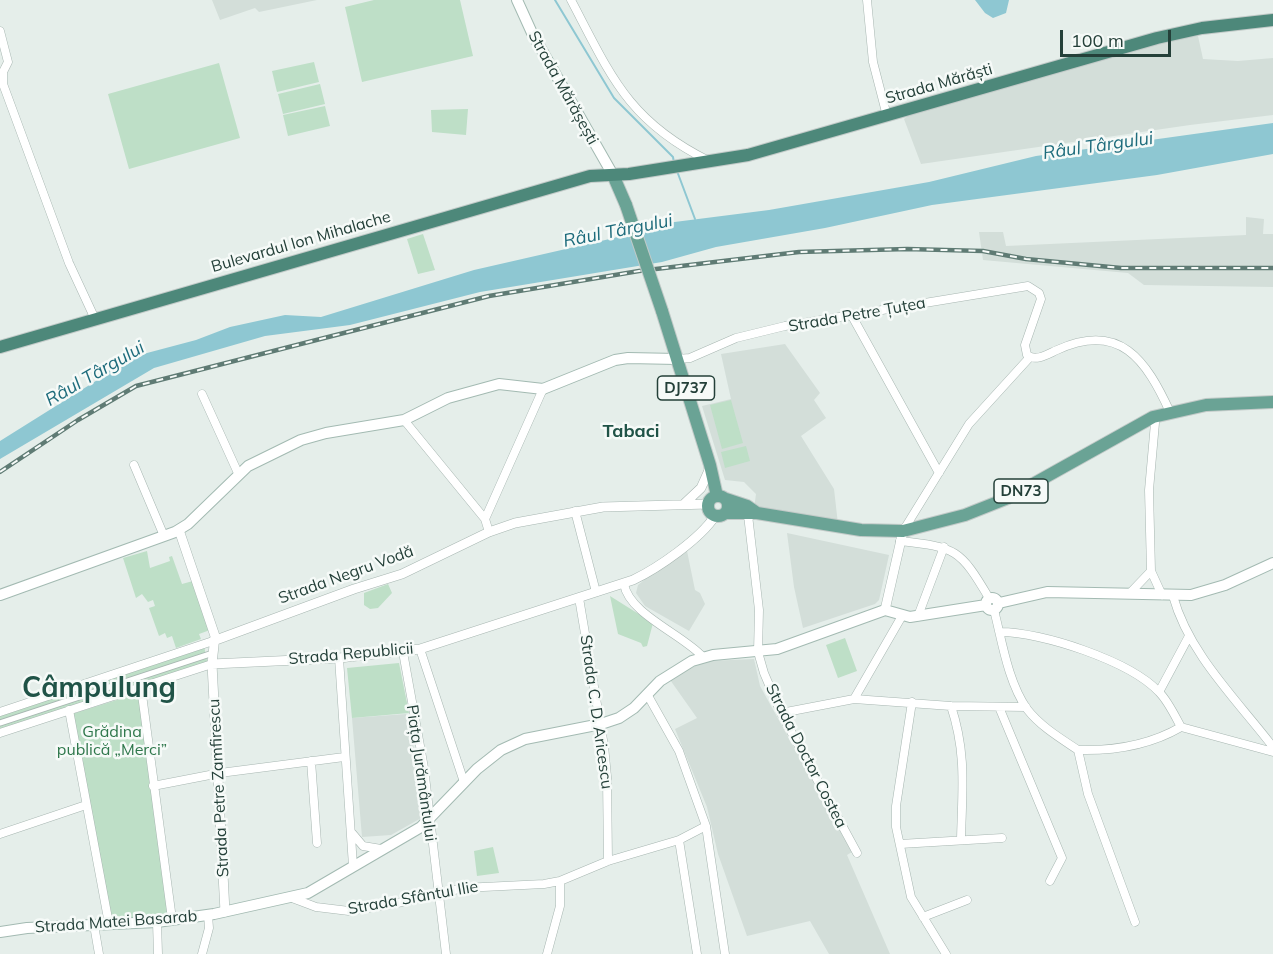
<!DOCTYPE html>
<meta charset="utf-8">
<style>
body{margin:0}
#map{position:relative;width:1273px;height:954px;overflow:hidden;background:#e5eeea;font-family:Mulish,sans-serif}
canvas{display:block}
.scale{position:absolute;left:1060px;top:30px;width:111px;height:27px;box-sizing:border-box;border:3px solid #244039;border-top:0;padding-left:8px;font-size:18px;line-height:21px;white-space:nowrap;color:#244039;-webkit-text-stroke:4px #f6faf8;paint-order:stroke}
</style>
<div id="map">
<canvas width="1273" height="954"></canvas>
<div class="scale">100 m</div>
</div>
<script>
const context = document.querySelector('canvas').getContext('2d');
context.lineJoin = 'round';
function fillPath(path, color) { context.fillStyle = color; context.fill(path, 'evenodd'); }
function trace(path, color, width, dash) { context.strokeStyle = color; context.lineWidth = width; context.lineCap = dash ? 'butt' : 'round'; context.setLineDash(dash || []); context.stroke(path); }
function label(font, color, halo, rows, align = 'center') {
  context.font = font + ' Mulish,sans-serif'; context.lineWidth = 5; context.setLineDash([]); context.textBaseline = 'middle'; context.strokeStyle = halo; context.fillStyle = color; for (const [text, x, y, turn = 0] of rows) {
    context.save(); context.translate(x, y); context.rotate((+turn || 0) * Math.PI / 180); context.textAlign = isNaN(turn) ? turn : align; if (halo) context.strokeText(text, 0, 0); context.fillText(text, 0, 0); context.restore();
  }
}
fillPath(new Path2D(`
 M212,0h105l-58,12 -4,-4 -35,12z
 M1198,36l5,23 35,2 35,-3v57l-83,10 -269,39 -17,-45 5,-4 253,-74z
 M1246,217l18,2 -1,15h10v53l-129,-2 -16,-12 -145,-13 -4,-28h24l3,14 240,-11z
 M785,344l35,49 -6,7 12,18 -25,18 33,53 4,35 -84,-15 2,-15 -12,-12 -19,-2 -23,-74 29,-7 -10,-45z
 M787,533l102,22 -10,45 -4,4 -72,24 -9,-41z
 M686,546l9,44 5,3 5,11 -16,27 -44,-25 -9,-13 2,-8z
 M754,659l6,27 92,166 -5,3 43,99h-61l-19,-33 -63,15 -29,-82 -11,-47 -32,-78 22,-11 -29,-41 40,-16z
 M406,714l5,10 6,56 6,7 2,26 -2,4 -32,18 -29,2 -10,-119z`), '#d3ded9');
fillPath(new Path2D(`
 M374,0h86l13,56 -111,26 -17,-75z
 M314,62l5,20 -42,10 -5,-21z
 M219,63l21,75 -111,31 -21,-75z
 M320,84l5,20 -42,10 -5,-20z
 M325,106l5,20 -42,10 -5,-21z
 M468,109l-2,26 -34,-3 -1,-22z
 M423,234l12,36 -17,4 -11,-35z
 M731,400l12,43 -21,6 -12,-44z
 M746,446l4,15 -25,7 -4,-16z
 M147,551l3,17 20,-7 -1,-4 3,-1 10,28 11,-3 17,49 -11,4 2,5 -25,9 -4,-12 -5,2 -2,-5 -6,3 -10,-28 6,-2 -2,-6 -5,2 -6,-8 -6,4 -13,-40z
 M388,584l4,9 -14,15 -8,1 -6,-4v-12z
 M610,596l43,27 -6,23 -4,1 -2,-4 -23,-9z
 M845,638l12,33 -19,7 -12,-33z
 M204,646l4,19 -208,66v-17z
 M399,663l10,50 -57,5 -5,-50z
 M139,693l30,224 -58,4 -39,-207z
 M493,847l6,26 -22,3 -3,-25z`), '#bedfc7');
fillPath(new Path2D(`
 M975,0h34l-3,13 -13,5 -8,-5z
 M1273,123v31l-116,21 -225,30 -107,23 -109,19 -54,15 -182,30 -130,33 -85,11 -111,32 -154,91v-18l99,-62 13,-12 35,-14 49,-13 34,-13 55,-12 36,2 153,-47 140,-32 37,-13 118,-15 160,-28 107,-26z`), '#8ec7d2');
trace(new Path2D(`
 M555,0l59,98 59,59 1,6
 M677,171l18,48`), '#8ec7d2', 2);
const pedestrian = new Path2D(`
 M0,723l213,-70`);
const minor = new Path2D(`
 M571,0c40,76 57,121 138,161
 M867,0l6,62 14,54
 M0,31l8,31 -5,10v12l66,179 26,56
 M852,316l87,157
 M677,359l13,-1 46,-20 49,-12 243,-40 11,7 2,6 -16,46 2,10c9,7 21,-1 30,-5 63,-29 89,10 113,62
 M202,394l36,79
 M404,420l81,99
 M134,465l30,71
 M575,511l21,81
 M748,515l11,95 -1,42 6,21 17,40 76,140
 M903,531l66,-107 61,-67
 M489,532l-4,-13 58,-130
 M900,541c56,6 60,8 89,57
 M1151,571l11,24
 M624,584c5,30 58,50 79,73
 M1130,593l21,-22 -2,-81 6,-67 -2,-6
 M1173,596c16,58 64,104 100,151
 M579,598l25,148 3,31 1,84
 M994,610c8,31 14,72 33,99 13,17 33,29 51,41l10,44 47,128
 M918,616l26,-69
 M1000,632c42,0 130,29 159,60 9,9 16,24 22,35
 M420,649l44,133
 M403,652l21,116 22,186
 M339,658l14,208
 M141,687l31,232
 M1159,692l30,-56
 M647,694l32,57 27,75 19,128
 M854,699l48,-83
 M912,702l-16,104v21l15,70 35,57
 M951,706c16,48 11,85 10,134
 M999,707l63,151 -12,23
 M69,710l40,214
 M0,712l216,-72
 M781,713l73,-14 97,7 75,1
 M0,733l212,-69
 M1078,750c36,1 72,-5 103,-23l92,25
 M311,761l6,82
 M153,786l67,-13 124,-16
 M352,833l11,13 18,3
 M0,834l86,-29
 M679,840l18,114
 M900,844l102,-6
 M292,898l24,9 33,4 44,-7 70,-16 81,-4 16,-3 48,-20 71,-21 27,-14
 M923,917l44,-17
 M157,922l1,32
 M94,925l5,29
 M202,954l7,-26 -1,-13
 M547,954l13,-48v-25`);
const tertiary = new Path2D(`
 M684,504l17,-16 9,-20
 M179,530l36,106 -3,28 13,248
 M885,610l18,-79
 M216,640l138,-51 48,-15 87,-42 26,-9 88,-16 105,-3
 M212,664l127,-6 81,-9 213,-69c25,-12 67,-41 82,-64`);
const secondary = new Path2D(`
 M517,0l15,33 81,142
 M0,595l175,-63 13,-8 60,-58 53,-26 25,-7 78,-13 44,-22 51,-14 44,5 72,-29 13,-2 49,1
 M986 604a6 6 0 1 1 12 0a6 6 0 1 1-12 0Z
 M999,603l48,-11 144,3 34,-10 48,-22
 M0,932l27,-4 130,-6 57,-8 94,-21 113,-66 56,-58 24,-19 24,-11 76,-15 18,-6 15,-10 26,-27 32,-20 21,-6 64,-6 108,-39 25,7 76,-12`);
const primary = new Path2D(`
 M613,175l13,30
 M662,311l48,154 7,31
 M708 506a10 10 0 1 1 20 0a10 10 0 1 1-20 0Z
 M726,499l21,7 10,7
 M726,513h31l104,17 42,1 62,-16 43,-17 145,-81 53,-12 67,-3`);
const trunk = new Path2D(`
 M0,347l590,-171 39,-2 119,-19 409,-117 45,-10 71,-8`);
trace(pedestrian, '#a7b6b1', 7);
trace(minor, '#a7b6b1', 9);
trace(tertiary, '#a7b6b1', 10);
trace(secondary, '#a3bab2', 12);
trace(primary, '#c2cac8', 14);
trace(trunk, '#c2cac8', 14);
trace(pedestrian, '#fff', 5);
trace(minor, '#fff', 8);
trace(tertiary, '#fff', 9);
trace(secondary, '#fff', 10);
trace(primary, '#6aa395', 12);
trace(trunk, '#4d887a', 12);
const rail = new Path2D(`
 M0,472l78,-52 58,-34 353,-90 150,-25 160,-19 108,-3 76,2 43,8 95,9h152`);
trace(rail, '#5f7b74', 4.5);
trace(rail, '#f6faf8', 2, [7]);
const primaryBridge = new Path2D(`
 M626,205l36,106`);
trace(primaryBridge, '#c2cac8', 14, []);
trace(primaryBridge, '#6aa395', 12);
for (const [x, y, w] of [
 [686,388,57],
 [1021,491,54]
]) { const box = new Path2D(); box.roundRect(x - w / 2, y - 12, w, 24, 4.5); context.fillStyle = '#f6faf8'; context.fill(box); trace(box, '#244039', 1.5); }
label('bold 15px', '#244039', null, [
 ["DJ737",686,388],
 ["DN73",1021,491]
]);
label('16px', '#244039', '#f6faf8', [
 ["Strada Mărăști",939,84,-16],
 ["Strada Mărășești",563,88,61],
 ["Bulevardul Ion Mihalache",301,242,-16],
 ["Strada Petre Țuțea",857,315,-10],
 ["Strada Negru Vodă",346,575,-20],
 ["Strada Republicii",351,654,-5],
 ["Strada C. D. Aricescu",596,712,82],
 ["Strada Doctor Costea",806,756,63],
 ["Piața Jurământului",421,773,82],
 ["Strada Petre Zamfirescu",219,788,-93],
 ["Strada Sfântul Ilie",413,898,-10],
 ["Strada Matei Basarab",116,922,-4]
]);
label('16px', '#2e774b', '#f6faf8', [
 ["Grădina",112,732],
 ["publică „Merci”",112,750]
]);
label('italic 18px', '#1e6c7c', '#f6faf8', [
 ["Râul Târgului",1098,146,-8],
 ["Râul Târgului",618,231,-11],
 ["Râul Târgului",95,374,-30]
]);
label('bold 18px', '#205347', '#f6faf8', [
 ["Tabaci",631,432]
]);
label('bold 28px', '#205347', '#f6faf8', [
 ["Câmpulung",99,689]
]);
</script>
